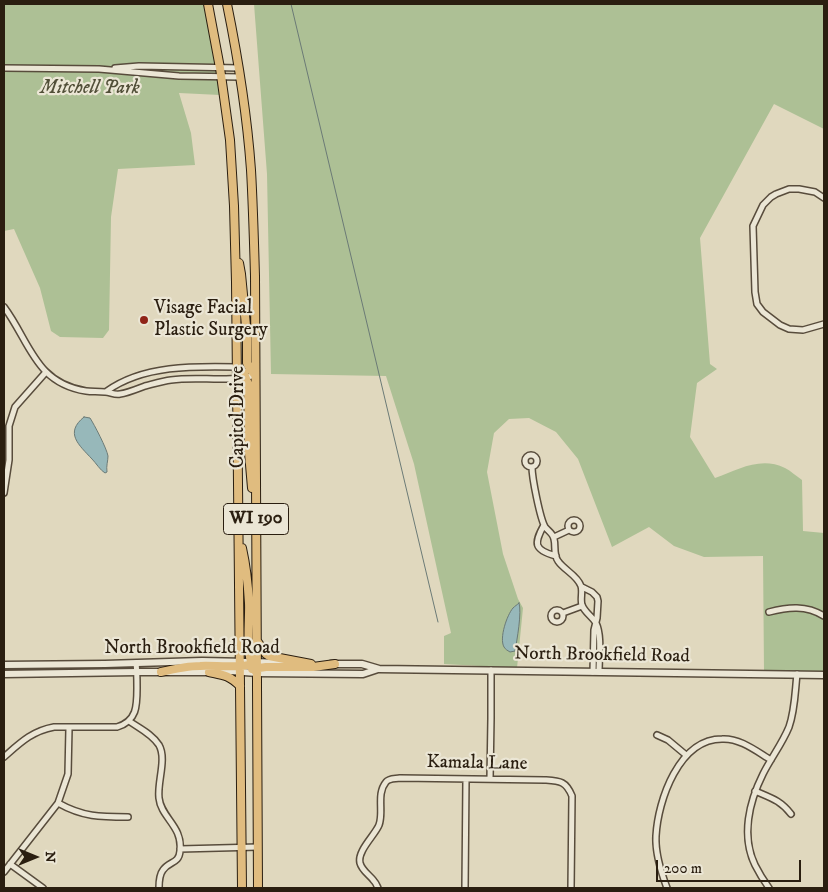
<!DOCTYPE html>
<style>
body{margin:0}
#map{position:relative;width:828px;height:892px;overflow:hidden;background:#e0d8be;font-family:"IM FELL DW Pica",serif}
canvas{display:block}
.frame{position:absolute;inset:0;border:5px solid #2a1e10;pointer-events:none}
.north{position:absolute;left:10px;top:832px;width:50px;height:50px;-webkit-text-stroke:4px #ebe6d5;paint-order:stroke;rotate:90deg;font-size:14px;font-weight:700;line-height:20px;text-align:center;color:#2a1e10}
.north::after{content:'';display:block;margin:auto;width:18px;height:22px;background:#2a1e10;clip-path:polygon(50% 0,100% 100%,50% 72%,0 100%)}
.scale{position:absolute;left:656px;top:860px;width:145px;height:22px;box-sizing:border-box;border:2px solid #2a1e10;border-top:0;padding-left:6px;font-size:15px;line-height:18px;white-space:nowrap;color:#2a1e10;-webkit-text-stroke:4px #ebe6d5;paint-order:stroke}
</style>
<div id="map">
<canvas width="828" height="892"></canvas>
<div class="frame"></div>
<div class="north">N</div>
<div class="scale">200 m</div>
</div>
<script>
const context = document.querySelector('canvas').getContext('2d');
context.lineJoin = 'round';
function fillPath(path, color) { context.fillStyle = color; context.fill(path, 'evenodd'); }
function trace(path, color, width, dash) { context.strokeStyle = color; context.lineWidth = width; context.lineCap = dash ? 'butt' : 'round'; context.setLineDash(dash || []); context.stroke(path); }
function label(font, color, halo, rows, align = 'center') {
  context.font = font + ' "IM FELL DW Pica",serif'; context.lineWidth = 4.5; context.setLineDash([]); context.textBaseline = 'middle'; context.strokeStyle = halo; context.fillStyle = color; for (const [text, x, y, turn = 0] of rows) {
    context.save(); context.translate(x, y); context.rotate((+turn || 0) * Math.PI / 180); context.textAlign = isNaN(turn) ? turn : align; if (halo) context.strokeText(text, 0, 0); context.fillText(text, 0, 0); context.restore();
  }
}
fillPath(new Path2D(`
 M4,4h200l16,91 -41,-2 12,40 4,32 -77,4 -7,48 -2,113 -6,8 -43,-1 -9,-6 -11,-43 -26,-59 -10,2z
 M254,4h570v125l-50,-25 -74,134 10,126 7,5 -20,14 -7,54 25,41c23,-8 45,-22 70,-10 6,3 11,8 17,12l1,51 21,2v139l-60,-1 -1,-115 -59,1 -30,-11 -25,-19 -37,20 -34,-88 -22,-27 -27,-14 -20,1 -15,14 -7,39 16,82 15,45 5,9 -6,60 -73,-4v-28l7,-3 -37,-169 -28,-88 -115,-2 -4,-200z`), '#adc095');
const water = new Path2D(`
 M84,417l6,1c4,6 17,31 18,38 0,5 -2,10 -1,16l-2,1c-5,-3 -9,-10 -13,-14 -13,-14 -28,-26 -8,-42z
 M519,603c3,9 -2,37 -4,48l-5,1c-3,-2 -4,-2 -6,-5 -5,-9 3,-32 9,-39 2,-2 4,-3 6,-5z`);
fillPath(water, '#97b8ba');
trace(water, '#6b7a76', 1);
trace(new Path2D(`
 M291,4l147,618`), '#6b7a76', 1);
const minor = new Path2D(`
 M4,68l95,1 80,7 61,1
 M115,68l24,-2 100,2
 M824,198l-9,-6 -16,-3h-10l-13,5 -5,3 -8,8 -10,21 2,66 2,12 6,8 17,13 9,4 14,1 21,-6
 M4,307c26,35 31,76 82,84 6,1 12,0 19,1 5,0 9,3 15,2 8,-1 17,-5 25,-8 8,-2 18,-5 26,-6 28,-4 57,3 84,-5
 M107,391c36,-26 87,-25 130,-24l2,1
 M525 461a6 6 0 1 1 12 0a6 6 0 1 1-12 0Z
 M532,467c0,11 8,51 13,60 3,4 8,6 9,12 2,7 -1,15 4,22 6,9 19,14 23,25 2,6 -1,13 1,19 3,8 10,11 14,18 6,12 3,35 3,49
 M4,493l5,-33v-34l6,-19 31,-35
 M568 526a6 6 0 1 1 12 0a6 6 0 1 1-12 0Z
 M544,525c-10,18 -11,25 12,31
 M554,537l15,-7
 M582,587l10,5 5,5 1,4 -1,17 -3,12 -1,42
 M551 616a6 6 0 1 1 12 0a6 6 0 1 1-12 0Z
 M769,612c19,-5 37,-7 55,4
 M563,613l19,-7
 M129,721c10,7 23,13 30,24 8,14 -2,37 0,53 2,20 24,28 21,53 -1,13 -11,10 -17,19 -4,5 -4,12 -4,18
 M657,735l11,5 18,15
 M4,757c16,-14 28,-26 50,-30h63c20,-6 20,-21 20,-39 0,-9 0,-17 -1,-25
 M490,779l1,-61v-48
 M755,791c16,7 25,9 36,23
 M58,803c25,14 42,14 70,14
 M180,849l78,-2
 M10,864l33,24
 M4,872l54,-69 10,-29 1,-46
 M378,888c-1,-2 -2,-5 -4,-7 -4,-6 -12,-10 -14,-18 -3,-12 15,-28 19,-38 5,-13 -3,-31 7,-43 3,-4 9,-3 14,-4l145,2c15,1 21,1 27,16l-1,92
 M465,888l1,-109
 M667,888c-6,-16 -12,-34 -11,-52 2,-36 23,-97 66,-97 18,-1 34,12 49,21
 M769,888c-5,-7 -10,-15 -14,-23 -14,-29 -6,-63 8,-91 8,-16 19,-30 26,-47 6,-17 6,-35 8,-53`);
const tertiary = new Path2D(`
 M331,664h31l17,5 445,6
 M4,665l101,-1 97,-3 92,2
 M4,674l133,-2h72l22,-1 26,2 106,1 15,-5`);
const primary = new Path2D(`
 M208,4l12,64 10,72 4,66 2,76 6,606
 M227,4c11,54 20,110 24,166 2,35 3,71 4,106l3,612
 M239,263l2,11 6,62v27l3,6 5,6
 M237,367l7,6 4,11 1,69 3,35
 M242,548c4,18 6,37 7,55 1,18 -5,58 8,70
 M257,641l9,13 3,2 42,8
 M252,669l14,-2h47l22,-3
 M161,672c13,-3 26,-6 39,-6 14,-1 43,3 55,-3
 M209,672c14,3 20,3 31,14`);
trace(minor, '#584c3c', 8);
trace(tertiary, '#584c3c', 9);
trace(primary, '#2a1e10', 10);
trace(minor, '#ebe6d5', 5);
trace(tertiary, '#ebe6d5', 6);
trace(primary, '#e0bc7f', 8);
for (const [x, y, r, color] of [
 [144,320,5,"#8f2418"]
]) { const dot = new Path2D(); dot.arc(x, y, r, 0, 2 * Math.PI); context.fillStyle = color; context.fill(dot); trace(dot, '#ebe6d5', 2); }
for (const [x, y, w] of [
 [256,519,65]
]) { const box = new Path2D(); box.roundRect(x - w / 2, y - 15.5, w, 31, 4); context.fillStyle = '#ebe6d5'; context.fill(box); trace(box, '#2a1e10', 1); }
label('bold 18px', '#2a1e10', null, [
 ["WI 190",256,519]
]);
label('italic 19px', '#514f38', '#ebe6d5', [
 ["Mitchell Park",90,89]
]);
label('19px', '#2a1e10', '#ebe6d5', [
 ["Visage Facial",154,309],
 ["Plastic Surgery",154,331]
], 'left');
label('19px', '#2a1e10', '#ebe6d5', [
 ["Capitol Drive",239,417,-90],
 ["North Brookfield Road",192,649],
 ["North Brookfield Road",602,656,1],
 ["Kamala Lane",477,764,1]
]);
</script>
